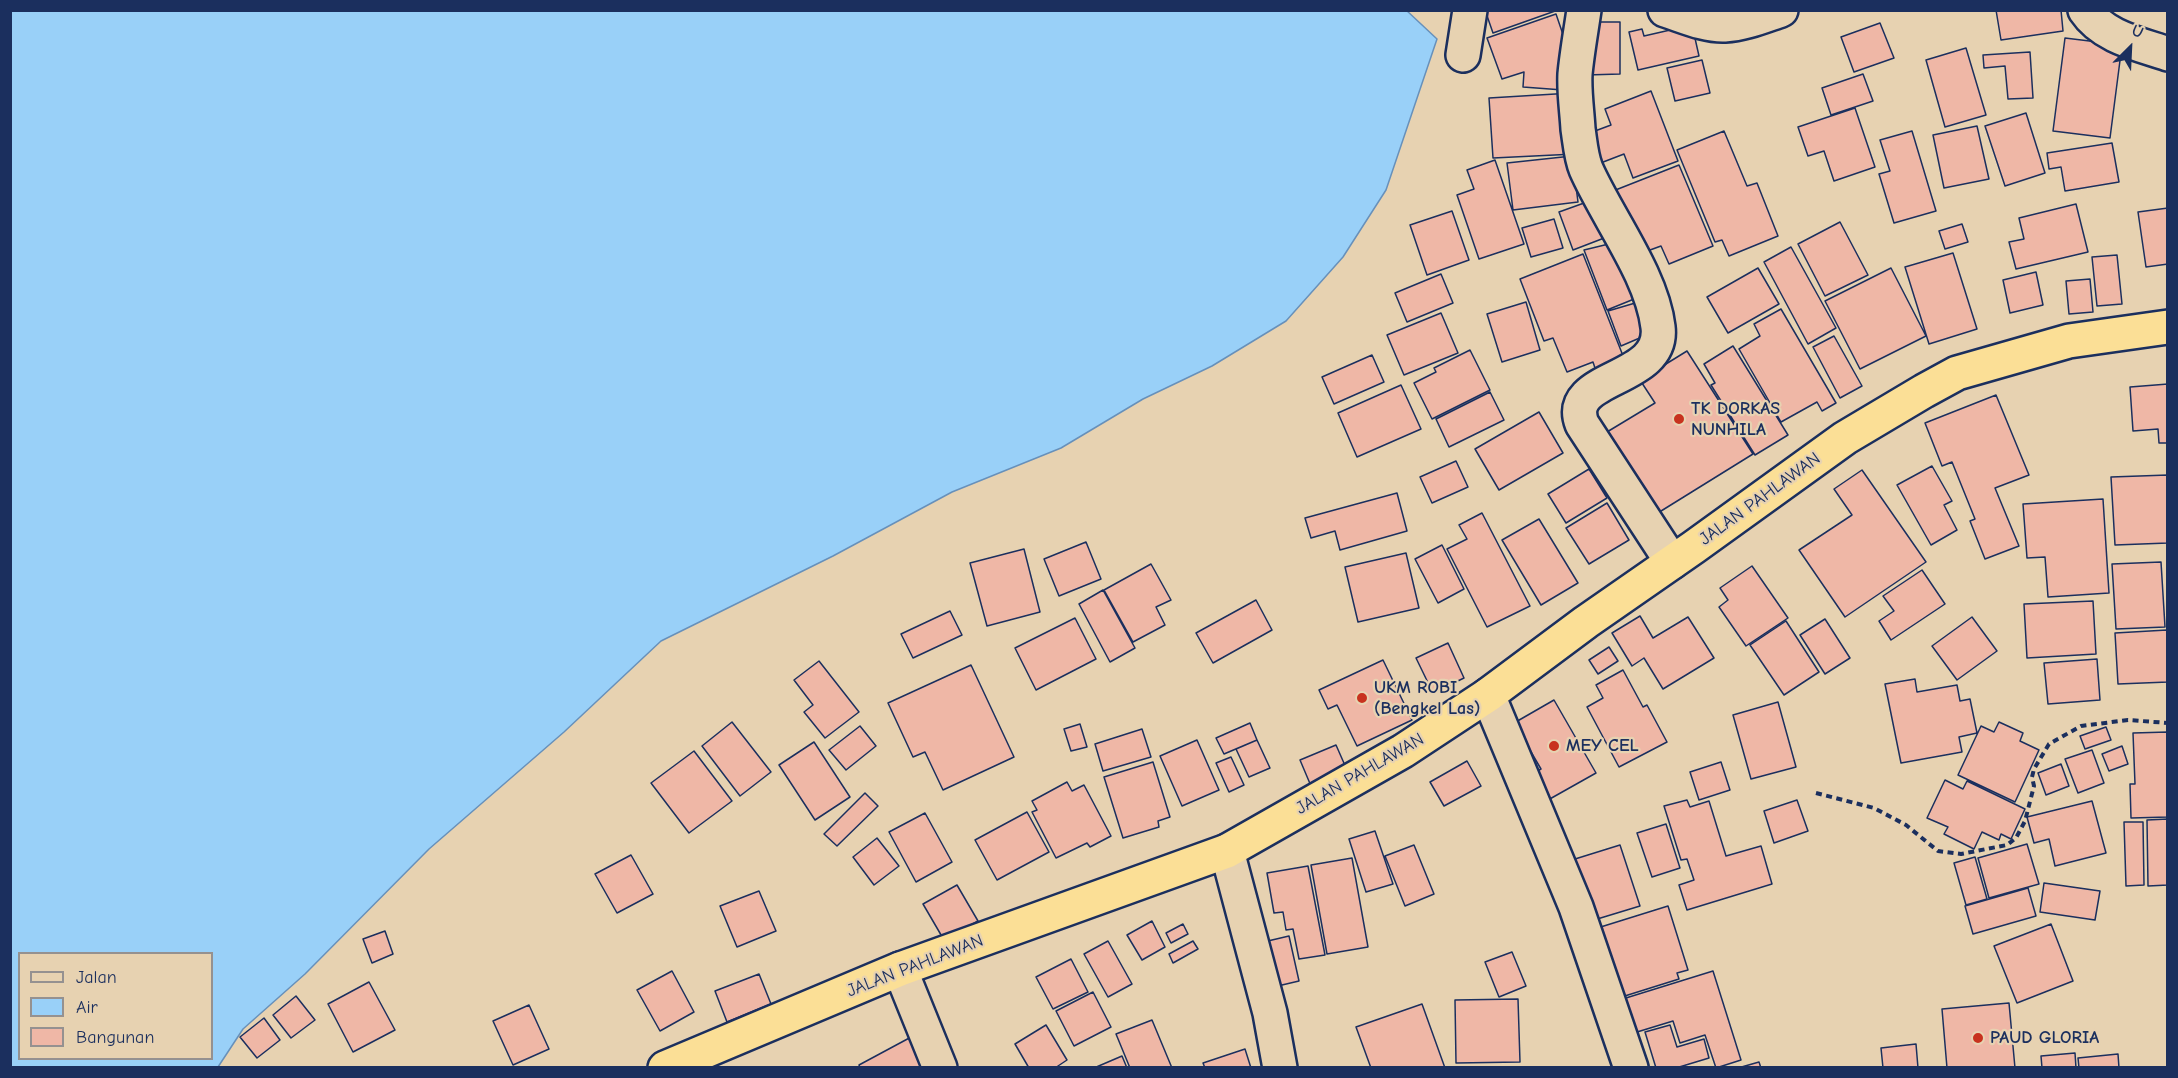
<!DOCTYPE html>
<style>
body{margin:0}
#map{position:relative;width:2178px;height:1078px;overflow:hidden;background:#e7d2b1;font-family:"Comic Neue",sans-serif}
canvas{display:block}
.frame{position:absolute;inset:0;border:12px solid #1b2f5e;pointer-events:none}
.legend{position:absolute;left:18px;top:952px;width:195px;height:108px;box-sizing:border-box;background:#e7d2b1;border:2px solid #959190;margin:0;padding:8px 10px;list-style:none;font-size:18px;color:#1b2f5e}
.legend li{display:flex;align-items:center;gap:12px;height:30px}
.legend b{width:30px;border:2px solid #959190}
.north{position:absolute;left:2100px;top:18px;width:60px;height:60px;-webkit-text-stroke:4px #e7d2b1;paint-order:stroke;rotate:24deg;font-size:16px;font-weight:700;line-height:24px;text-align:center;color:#1b2f5e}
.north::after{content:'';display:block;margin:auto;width:21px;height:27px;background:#1b2f5e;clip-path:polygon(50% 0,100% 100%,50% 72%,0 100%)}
</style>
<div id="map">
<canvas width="2178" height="1078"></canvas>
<div class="frame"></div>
<ul class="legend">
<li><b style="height:8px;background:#e7d2b1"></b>Jalan</li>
<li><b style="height:16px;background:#99d0f8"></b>Air</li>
<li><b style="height:16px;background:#efb7a6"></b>Bangunan</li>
</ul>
<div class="north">U</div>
</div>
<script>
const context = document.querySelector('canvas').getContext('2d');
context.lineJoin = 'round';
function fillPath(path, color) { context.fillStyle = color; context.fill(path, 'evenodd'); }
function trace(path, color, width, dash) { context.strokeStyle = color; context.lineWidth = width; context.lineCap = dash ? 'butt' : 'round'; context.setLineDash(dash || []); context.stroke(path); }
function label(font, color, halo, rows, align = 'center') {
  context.font = font + ' "Comic Neue",sans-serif'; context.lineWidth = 4.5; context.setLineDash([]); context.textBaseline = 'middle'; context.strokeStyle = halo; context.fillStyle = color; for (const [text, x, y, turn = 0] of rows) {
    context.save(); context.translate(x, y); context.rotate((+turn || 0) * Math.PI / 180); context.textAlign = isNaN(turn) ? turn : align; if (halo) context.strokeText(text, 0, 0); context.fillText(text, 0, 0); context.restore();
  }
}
const water = new Path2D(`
 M1406,10l31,29 -51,151 -43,67 -57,64 -74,45 -69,33 -82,49 -109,44 -119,64 -172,85 -97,91 -135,117 -124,125 -62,55 -25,38h-207v-1056zM20,954h192v104h-192z`);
fillPath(water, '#99d0f8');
trace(water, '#6790ba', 1.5);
const building = new Path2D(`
 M1485,10h73l-65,23z
 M1996,10h65l2,21 -62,9z
 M1556,14l14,41 -7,35 -40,-3 1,-15 -22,7 -15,-41z
 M1585,22h35v52l-34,1z
 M1880,23l14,35 -40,14 -13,-35z
 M1692,25l7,31 -61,14 -9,-38 13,-3 2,7z
 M2065,38l57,7 -12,93 -57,-7z
 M1966,48l20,67 -41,12 -19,-67z
 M2030,52l3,46 -25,1 -3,-33 -21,2 -1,-13z
 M1702,60l8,33 -35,8 -8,-33z
 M1863,74l10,27 -42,14 -9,-27z
 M1651,91l27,70 -45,17 -9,-24 -26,10 -11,-30 24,-9 -6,-16z
 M1572,93l3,61 -82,4 -4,-60z
 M1855,108l20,59 -41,14 -10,-30 -16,5 -10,-29z
 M2026,113l19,60 -40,13 -20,-60z
 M1977,126l12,53 -45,9 -11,-53z
 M1724,131l23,55 10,-3 21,53 -49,20 -7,-16 -7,2 -38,-92z
 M1912,131l24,80 -42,12 -15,-49 11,-3 -10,-31z
 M2112,143l7,39 -54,9 -4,-24 -12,2 -2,-16z
 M1572,156l6,46 -65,8 -6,-47z
 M1495,160l29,84 -45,15 -22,-64 17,-6 -7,-19z
 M1679,165l34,81 -44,18 -8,-18 -22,8 -26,-63z
 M1598,198l14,37 -39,15 -14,-38z
 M2076,204l12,48 -72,17 -7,-27 15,-3 -5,-21z
 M2168,208v56l-22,3 -8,-55z
 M1452,211l17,49 -42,15 -17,-50z
 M1554,219l9,29 -32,9 -9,-29z
 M1840,222l28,53 -43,21 -27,-52z
 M1962,224l6,18 -23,7 -6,-18z
 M1617,242l27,53 -37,15 -23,-60z
 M1791,247l45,81 -28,16 -44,-82z
 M1953,253l24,76 -48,15 -24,-77z
 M1583,254l44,112 -29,11 -5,-15 -26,10 -14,-34 -9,3 -24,-62z
 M2117,255l5,49 -25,2 -5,-49z
 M1758,268l21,36 -51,29 -21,-36z
 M1891,268l35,68 -66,33 -35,-68z
 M2036,272l7,33 -33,8 -7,-33z
 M1441,274l12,29 -46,19 -12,-29z
 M2090,279l3,33 -24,2 -3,-33z
 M1642,301l7,33 -28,12 -13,-35z
 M1526,302l14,48 -38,12 -15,-48z
 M1781,309l55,94 -14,8 -5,-9 -36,20 -42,-73 21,-13 -6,-12z
 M1441,313l17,40 -54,22 -17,-40z
 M1834,336l28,50 -22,12 -27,-51z
 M1733,346l55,89 -33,20 -44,-70 4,-2 -11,-19z
 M1470,350l20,40 -58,29 -18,-36 22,-11 -2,-4z
 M1687,351l66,103 -100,62 -51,-81 53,-32 -15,-23z
 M1372,355l12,27 -50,22 -12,-27z
 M2168,384v59h-9l-1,-14 -25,2 -3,-44z
 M1401,385l20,44 -64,28 -19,-44z
 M1490,392l14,28 -55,27 -13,-28z
 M1996,395l33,80 -34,13 24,58 -34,13 -15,-38 5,-2 -23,-57 -10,4 -17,-43z
 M1539,412l24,41 -64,37 -24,-41z
 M1456,461l12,26 -36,16 -12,-26z
 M1932,466l20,35 -8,4 13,25 -26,15 -34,-60z
 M1589,469l18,29 -41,25 -18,-29z
 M1862,470l64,92 -81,55 -46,-67 53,-35 -18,-26z
 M2168,475v68l-53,2 -4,-68z
 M1397,493l10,38 -67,19 -5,-19 -24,7 -6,-20z
 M2103,499l6,94 -61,4 -3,-40 -18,1 -4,-54z
 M1607,503l22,37 -40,24 -23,-36z
 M1482,513l48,93 -43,21 -40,-78 20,-10 -8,-14z
 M1539,519l39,64 -37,22 -39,-65z
 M1086,542l15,37 -42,17 -15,-37z
 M1442,545l22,44 -26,14 -23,-44z
 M1024,549l16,63 -53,14 -17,-63z
 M1406,553l13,55 -61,14 -13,-55z
 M2161,562l4,65 -49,2 -4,-65z
 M1151,564l20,36 -15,7 9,18 -32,17 -29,-52z
 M1752,566l36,52 -42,28 -27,-39 9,-7 -8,-12z
 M1922,570l23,34 -54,36 -12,-19 15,-10 -11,-15z
 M1103,590l32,58 -25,14 -31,-58z
 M1256,600l16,30 -59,33 -17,-30z
 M2093,601l3,53 -69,4 -3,-54z
 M950,611l12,24 -49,23 -12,-24z
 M1640,616l13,22 35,-21 26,41 -51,31 -19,-31 -12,8 -20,-33z
 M1972,617l25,34 -40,29 -25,-34z
 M1075,618l21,41 -60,31 -21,-42z
 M1825,619l25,39 -25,16 -25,-39z
 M1786,621l33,51 -35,23 -34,-50z
 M2167,630l1,52 -50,2 -3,-51z
 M1448,643l16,35 -31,15 -17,-35z
 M1609,647l9,14 -20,13 -9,-14z
 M2097,659l3,41 -52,4 -4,-41z
 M1383,660l29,60 -55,26 -20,-41 -9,4 -9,-19z
 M819,661l40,51 -34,26 -21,-26 9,-7 -19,-25z
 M971,665l43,92 -71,33 -18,-38 -12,5 -25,-54z
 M1623,670l20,37 4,-2 20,37 -48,25 -32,-60 16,-9 -7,-13z
 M1915,679l2,13 40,-7 3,16 10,-2 7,34 -18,4 3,15 -61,11 -16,-79z
 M1554,700l42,73 -48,27 -16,-26 9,-5 -27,-46z
 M1778,702l18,65 -45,12 -18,-64z
 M732,722l39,50 -31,24 -38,-50z
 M1999,722l24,11 -3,8 19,9 -24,52 -57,-27 23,-49 13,6z
 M1250,723l7,17 -33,14 -8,-16z
 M1080,724l7,23 -16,4 -7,-22z
 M860,726l16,20 -30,24 -17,-20z
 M2106,727l5,13 -26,9 -5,-13z
 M1142,729l9,28 -48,14 -8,-27z
 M2168,732v85l-37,1 -1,-34h5l-2,-51z
 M1197,740l22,50 -37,16 -22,-50z
 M1257,740l13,28 -21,9 -13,-28z
 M814,742l36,55 -35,23 -36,-55z
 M1336,745l11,25 -36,16 -11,-26z
 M2122,746l6,18 -19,7 -7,-17z
 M2092,750l12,33 -26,10 -13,-34z
 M694,751l38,50 -43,32 -38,-50z
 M1231,757l13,28 -15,7 -13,-29z
 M1467,761l14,25 -37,20 -14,-24z
 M1153,762l17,55 -12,4 1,6 -36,11 -19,-61z
 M1721,762l9,28 -31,10 -9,-28z
 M2061,764l8,22 -23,9 -8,-22z
 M1945,780l18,9 4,-8 58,28 -14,30 -10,-5 -2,6 -17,-8 -8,17 -30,-15 4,-7 -21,-9z
 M1067,782l5,9 12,-6 27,51 -21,11 -3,-4 -31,15 -24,-46 5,-2 -5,-9z
 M865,793l13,13 -41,40 -13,-12z
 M1687,800l3,7 19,-6 17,55 35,-10 11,38 -85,26 -8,-25 15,-5 -7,-21 -6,1 -17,-54z
 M1797,800l11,31 -34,12 -10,-32z
 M2092,801l14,52 -51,13 -6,-27 -15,4 -7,-26z
 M1027,812l22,40 -52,28 -22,-40z
 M925,813l27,49 -36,20 -27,-50z
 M2168,819v66l-20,1 -1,-66z
 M2124,822h19l1,63 -18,1z
 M1666,824l14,44 -28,9 -15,-44z
 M1375,831l18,53 -27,8 -17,-53z
 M877,838l22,28 -25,19 -21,-28z
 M2027,844l12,40 -50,14 -11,-40z
 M1414,845l20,49 -29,12 -20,-50z
 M1620,845l20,61 -46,14 -19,-61z
 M631,855l22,39 -36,19 -22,-39z
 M1975,857l12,42 -21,6 -12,-42z
 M1352,858l16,89 -41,7 -16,-89z
 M1308,866l17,89 -26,4 -6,-30 -7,1 -3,-18 -9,1 -7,-40z
 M2044,883l56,8 -5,29 -55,-8z
 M957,885l21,36 -34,19 -21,-36z
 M2028,888l8,28 -63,18 -8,-28z
 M759,891l17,40 -39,16 -17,-41z
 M1668,906l20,64 -11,3 2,6 -67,21 -21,-70z
 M1152,921l13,26 -23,13 -15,-25z
 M1183,924l5,10 -17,9 -5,-10z
 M2051,924l22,57 -56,22 -23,-57z
 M385,931l8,23 -21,9 -9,-24z
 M1289,936l10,45 -34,8 -10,-45z
 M1108,941l24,43 -24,13 -24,-43z
 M1193,941l5,8 -25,14 -4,-9z
 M1512,952l14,34 -27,11 -14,-35z
 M1071,959l17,33 -35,17 -17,-32z
 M672,971l22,41 -34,19 -23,-41z
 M1713,971l28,89 -25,8 -11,-33 -25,8 -7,-22 -49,15 -11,-34z
 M759,974l12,30 -44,18 -12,-31z
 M369,982l26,48 -42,22 -25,-48z
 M1093,992l18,35 -37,19 -18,-35z
 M296,996l19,24 -24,18 -18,-23z
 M1518,999l2,63 -64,1 -1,-63z
 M2009,1003l6,65h-68l-5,-59z
 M1422,1004l23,64h-74l-15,-41z
 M529,1005l20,44 -36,16 -20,-44z
 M264,1018l16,22 -23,18 -17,-21z
 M1152,1020l20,48h-42l-14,-34z
 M1046,1025l21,35 -12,8h-26l-14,-24z
 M1670,1025l7,22 27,-8 5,19 -33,10h-20l-11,-36z
 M913,1036l17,32h-70l-1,-3z
 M1916,1044l2,24h-35l-2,-20z
 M1245,1049l6,19h-46l-2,-5z
 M2075,1053l1,15h-34l-1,-12z
 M2118,1054l1,14h-40l-1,-10z
 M1122,1056l5,12h-33z
 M1759,1062l2,6h-23z`);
fillPath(building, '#efb7a6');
trace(building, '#1b2f5e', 1.5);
const minor = new Path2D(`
 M1584,10c-3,21 -7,43 -9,64 -1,18 2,37 3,55 2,13 3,28 8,40 21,48 66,106 72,158 7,56 -95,47 -76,97l90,138
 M1665,10c19,6 41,16 60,15 19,-1 38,-9 56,-15
 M2085,10c18,27 54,34 83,44
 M1463,55l7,-45
 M1488,695l88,212 55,161
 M1227,851l43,162 10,55
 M900,969l40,99`);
const highway = new Path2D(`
 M665,1068l235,-99 327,-118 176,-100 85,-56 98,-73 108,-75 151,-109 79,-47 33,-18 112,-32 99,-14`);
trace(minor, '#1b2f5e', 38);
trace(highway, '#1b2f5e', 38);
trace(new Path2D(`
 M1816,793l58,15 32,17 32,26 23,3 46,-9 9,-7 9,-17 9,-35 -2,-9 2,-8 15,-25 32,-18 47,-6 40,3`), '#1b2f5e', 4, [6, 4.5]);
trace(minor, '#e7d2b1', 33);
trace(highway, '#fbdf96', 33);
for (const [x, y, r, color] of [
 [1679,419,6,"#c8321e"],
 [1362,698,6,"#c8321e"],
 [1554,746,6,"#c8321e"],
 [1978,1038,6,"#c8321e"]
]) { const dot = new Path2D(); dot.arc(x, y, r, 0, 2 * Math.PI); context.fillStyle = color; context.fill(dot); trace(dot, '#e7d2b1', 2); }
label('bold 18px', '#1b2f5e', '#e7d2b1', [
 ["TK DORKAS",1691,409],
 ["NUNHILA",1691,430],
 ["UKM ROBI",1374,688],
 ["(Bengkel Las)",1374,709],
 ["MEY CEL",1566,746],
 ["PAUD GLORIA",1990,1038]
], 'left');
label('18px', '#1b2f5e', '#e7d2b1', [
 ["JALAN PAHLAWAN",1760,499,-36],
 ["JALAN PAHLAWAN",1360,774,-30],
 ["JALAN PAHLAWAN",915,966,-21]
]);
</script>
